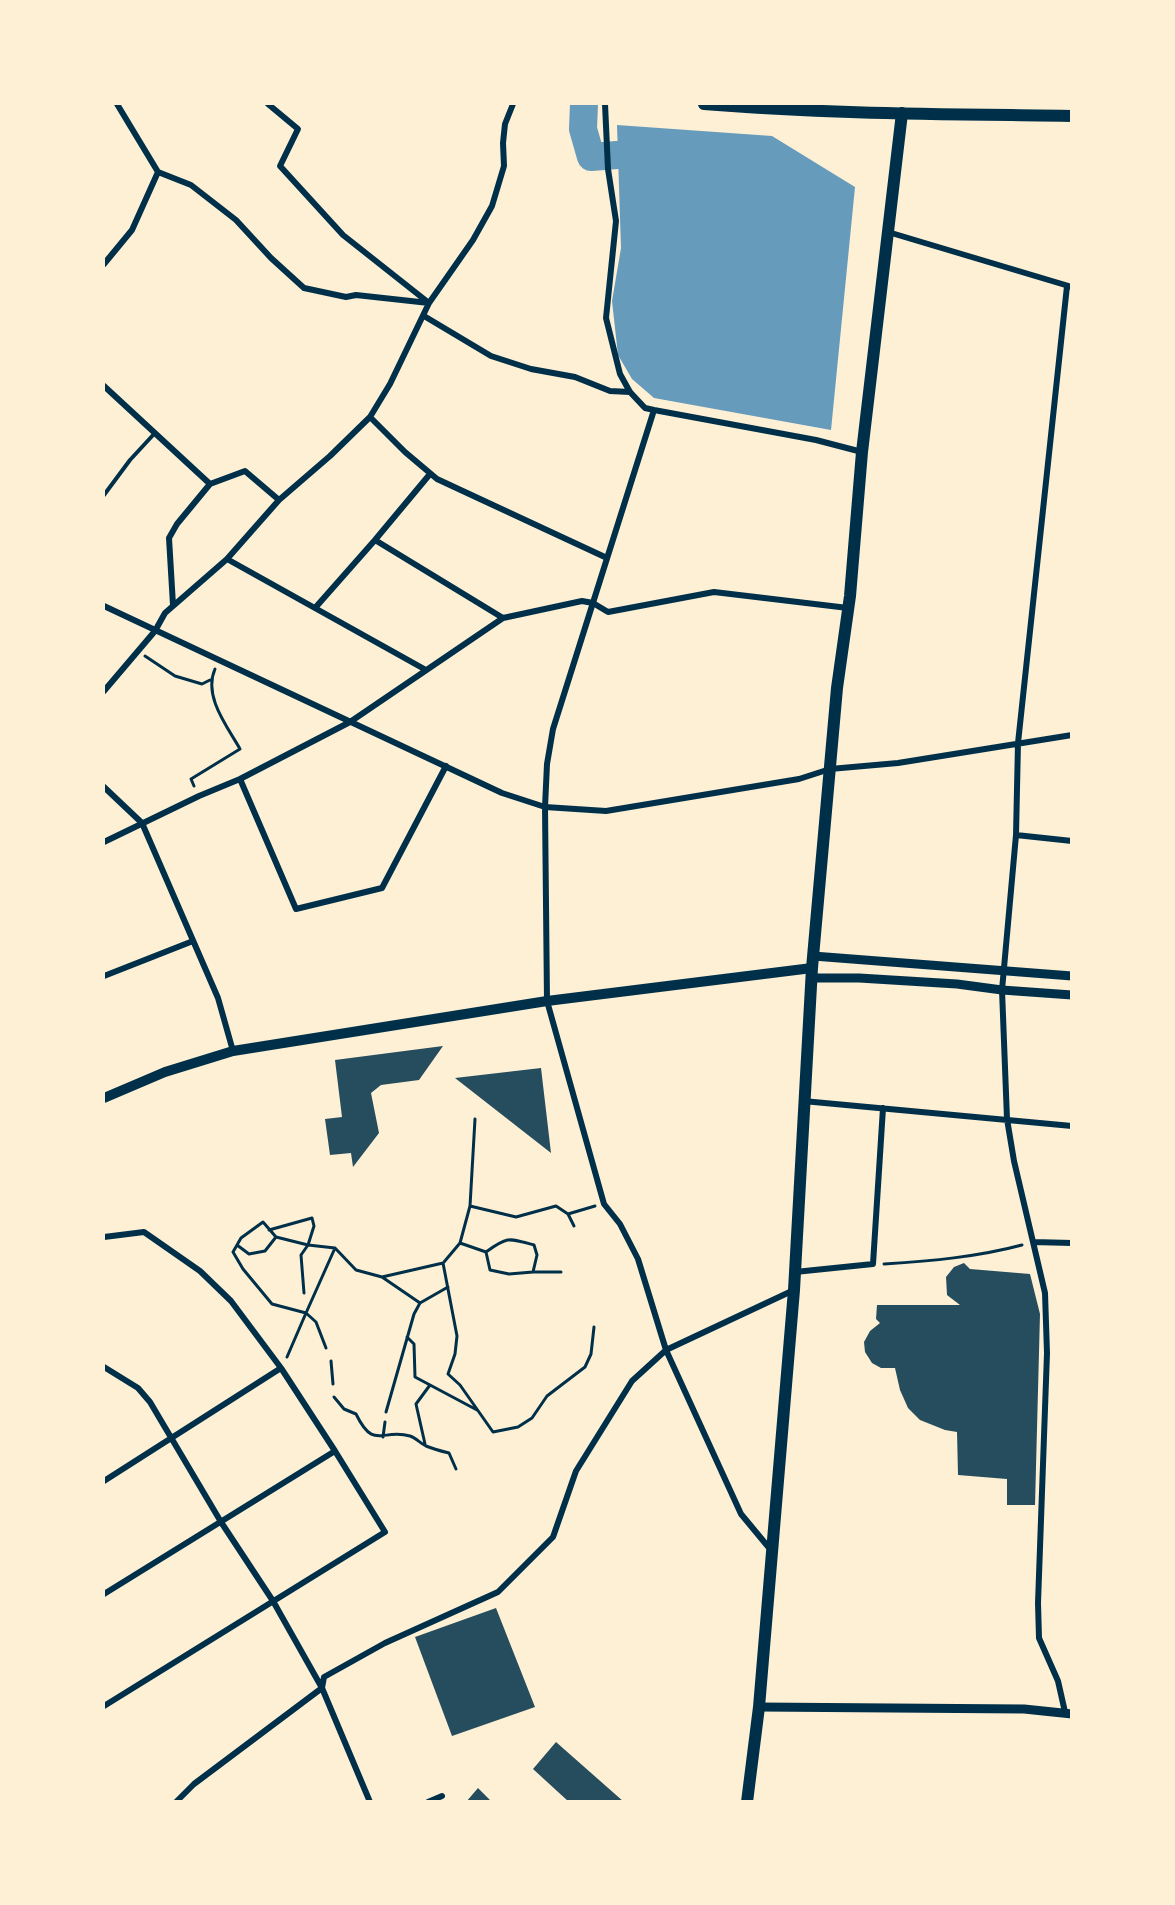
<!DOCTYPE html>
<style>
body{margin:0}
#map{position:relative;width:1175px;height:1905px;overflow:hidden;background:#fdf0d5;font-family:Barlow,sans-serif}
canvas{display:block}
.frame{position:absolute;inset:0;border:105px solid #fdf0d5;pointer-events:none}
</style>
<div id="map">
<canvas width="1175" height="1905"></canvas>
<div class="frame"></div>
</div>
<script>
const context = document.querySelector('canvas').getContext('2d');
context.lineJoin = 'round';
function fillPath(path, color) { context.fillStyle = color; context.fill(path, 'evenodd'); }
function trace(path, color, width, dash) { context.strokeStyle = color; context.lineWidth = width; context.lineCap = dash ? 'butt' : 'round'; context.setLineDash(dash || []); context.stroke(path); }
fillPath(new Path2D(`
 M617,125l155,11 83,51 -24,243 -177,-32 -22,-19 -14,-24 -6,-54 9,-53z`), '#669bbc');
trace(new Path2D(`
 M584,104l-1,25 8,28 26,-2`), '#669bbc', 28);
fillPath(new Path2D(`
 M443,1046l-24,34 -38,5 -10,8 8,40 -26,34 -2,-14 -21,2 -5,-36 17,-2 -7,-57z
 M541,1068l10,85 -96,-75z
 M964,1263l6,6 60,5 10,40 -5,191h-28v-26l-49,-4 -1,-43 -12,-2 -25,-10 -12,-12 -8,-18 -5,-22h-14l-9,-5 -7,-11 -1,-10 6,-11 10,-8 -4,-4 1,-14h83l-13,-10 -1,-18 8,-10z
 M496,1608l39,99 -83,29 -37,-99z
 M556,1742l68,60h-55l-36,-33z
 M478,1788l14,14h-26z`), '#264d5e');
trace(new Path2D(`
 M145,656l30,20 27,8 8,-4
 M194,786l-3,-7 49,-30c-13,-23 -37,-53 -25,-80
 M470,1206l46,11 40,-11 12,8 6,12
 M568,1214l27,-8
 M269,1230l43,-12 2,8 -6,19 -32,-8
 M460,1243l26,9
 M237,1245l12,9 16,-3 11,-14 -13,-15 -22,16 -8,14 10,17 29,35 34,9 -19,44
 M486,1252c22,-16 23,-14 48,-7l3,10 -4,17h28
 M486,1252l4,18 19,4 24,-2
 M444,1262l16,-19 10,-37 5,-87
 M884,1264c47,-3 93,-7 138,-19
 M382,1277l61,-14 14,73 -2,18 -7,20 12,11 33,47 25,-5 14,-9 15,-22 38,-29 6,-13 3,-27
 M304,1293l-3,-38 7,-10 27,3 21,22 26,7 38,26
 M407,1337l7,7 1,33 62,33
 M326,1348l-10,-26 -10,-9 29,-65
 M331,1361l2,23
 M334,1397l10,12 12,5c18,37 26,14 54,22 6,2 10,7 16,10 7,3 15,5 23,7l7,16
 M386,1412l28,-98 6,-11 28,-16
 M383,1437l2,-15
 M425,1444l-9,-40 14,-19`), '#003049', 3);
trace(new Path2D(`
 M104,495l26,-35 24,-26`), '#003049', 4);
trace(new Path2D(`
 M117,104l41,68 33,13 45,35 35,38 33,30 42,9 10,-2 73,8
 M268,104l30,25 -18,37 63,69 86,68
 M605,104l3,65 8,52 -10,97 14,56 10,18 15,16 9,2 162,30 46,12
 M888,232l184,55
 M104,264l28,-34 26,-58
 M1067,286l-49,457 -2,92 56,6
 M424,316l67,40 40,13 44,8 35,14 20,1
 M104,386l106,98 35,-13 34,29
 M654,410l-101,319 -6,35 -2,43 2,194 57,203 16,20 18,35 28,91 75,164 29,35
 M370,417l35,35 32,27 170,79
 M375,540l128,78
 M227,559l199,111
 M173,605l-4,-67 8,-14 33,-40
 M104,606l398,187 43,14 61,4 193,-32 31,-10 68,-6 174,-28
 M315,608l60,-68 55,-66
 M104,691l51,-60 10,-18 62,-54 52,-59 51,-44 40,-39 20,-33 39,-81 44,-63 19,-34 12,-40 -1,-23 2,-19 8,-20
 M240,779l56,130 86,-21 64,-122
 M104,787l38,36 76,175 15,53
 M1016,835l-14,155 5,129 7,42 31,132 2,60 -9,250 1,35 19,43 7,31
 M104,842l95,-46 41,-17 110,-57 153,-104 79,-17 11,2 15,9 106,-20 134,16
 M104,976l89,-35
 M803,1101l269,25
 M104,1237l40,-5 56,39 31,30 50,67 54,83 50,81 -281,174
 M1033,1242l39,1
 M795,1272l78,-8 10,-156
 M104,1367l34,21 12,14 71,120 52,79 49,87 48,114
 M104,1481l177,-113
 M104,1594l231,-143
 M176,1802l18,-18 128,-96 2,-11 61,-34 113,-51 55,-55 23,-66 56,-90 34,-31 128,-60
 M428,1802l14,-6`), '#003049', 6);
trace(new Path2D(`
 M813,956l259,20
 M811,978h48l98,6 45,6 70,5
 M759,1707l265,2 48,5`), '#003049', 9);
trace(new Path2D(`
 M104,1098l61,-26 68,-21 314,-50 265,-33`), '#003049', 10);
trace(new Path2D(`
 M747,1802l12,-95 35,-417 18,-322 25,-280 13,-92 12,-144 40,-339`), '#003049', 12);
trace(new Path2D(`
 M704,104c122,10 245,10 368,12`), '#003049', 12);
</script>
